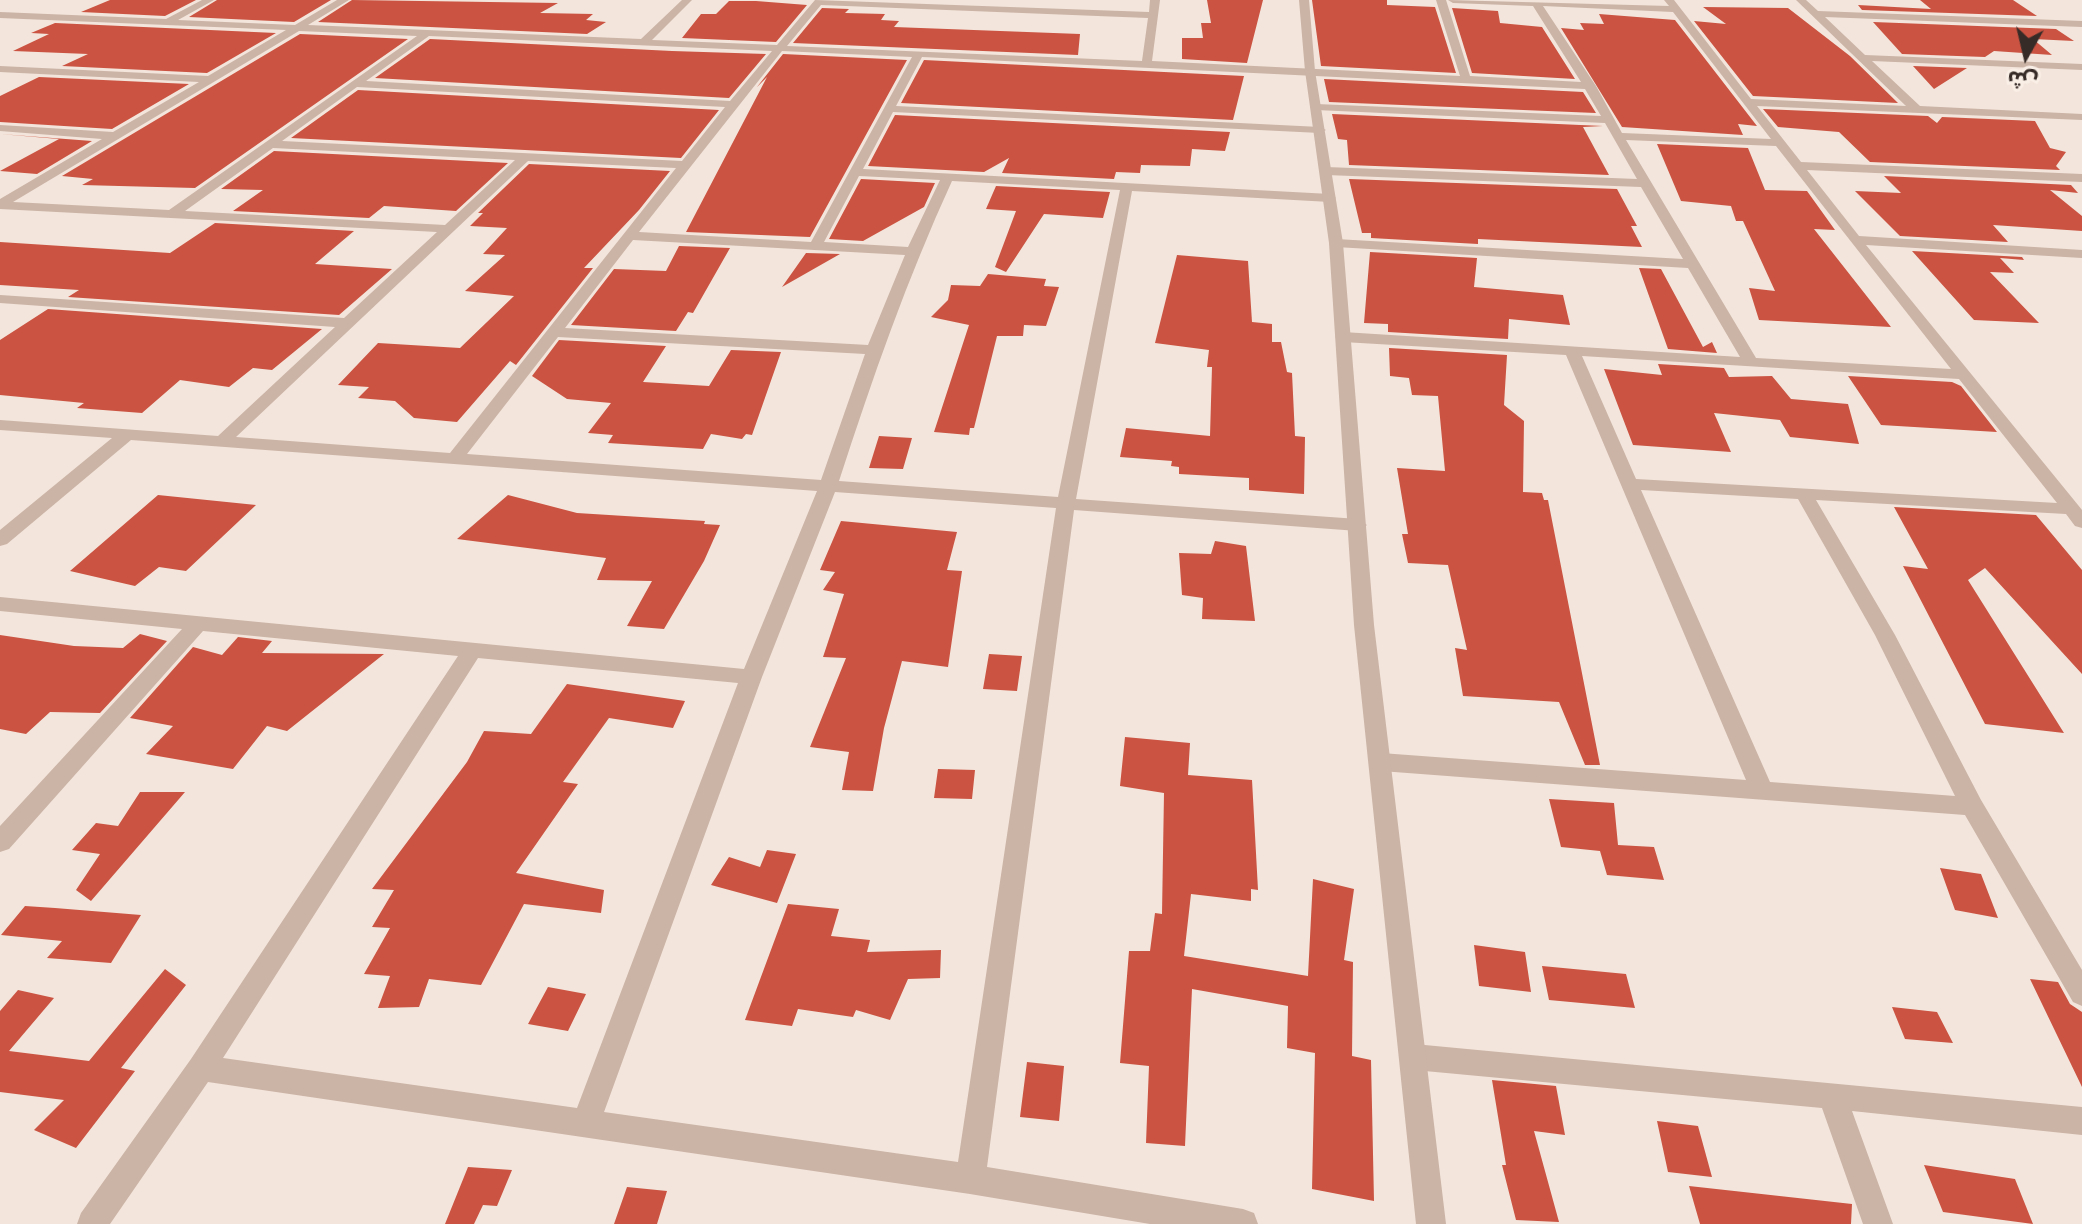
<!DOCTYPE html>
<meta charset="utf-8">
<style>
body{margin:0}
#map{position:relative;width:2082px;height:1224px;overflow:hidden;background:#f3e5db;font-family:Montserrat,"Noto Sans Arabic",sans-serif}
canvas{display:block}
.north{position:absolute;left:1986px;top:16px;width:80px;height:80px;-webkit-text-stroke:6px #faefe7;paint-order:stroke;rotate:188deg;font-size:22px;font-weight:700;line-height:32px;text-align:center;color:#372b27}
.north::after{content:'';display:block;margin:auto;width:28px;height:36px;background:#372b27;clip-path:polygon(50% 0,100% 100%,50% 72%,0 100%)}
</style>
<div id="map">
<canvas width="2082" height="1224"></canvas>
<div class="north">ش</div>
</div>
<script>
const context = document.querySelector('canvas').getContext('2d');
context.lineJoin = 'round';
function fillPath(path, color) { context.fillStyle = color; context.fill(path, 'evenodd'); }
fillPath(new Path2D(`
 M110,0h86l-31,16 -84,-4z
 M217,0h114l-37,22 -105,-5z
 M352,0l206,3 -18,10 53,1 -7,6 20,2 -19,12 -269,-12z
 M1207,0h56l-16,63 -65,-4v-21h21l-2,-15h10z
 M1312,0h75v5l48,2 21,66 -135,-7z
 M1920,0h93l24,16 -175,-6 -4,-5 73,4z
 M729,1h27l51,4 -31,37 -94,-4 19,-24h15z
 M1703,7l85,1 62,48 48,47 -145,-7 -59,-75 32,3z
 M822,8l27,1 -4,4 40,1 -4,6 18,1 -5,6 186,7 -2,21 -285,-12z
 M1452,8l46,3 2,12 42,4 33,52 -103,-6z
 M1599,14l76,6 82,106 -19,-2 5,11 -121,-8 -61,-99 23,2 -4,-7 24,1z
 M1873,22l183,7 18,12 -41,-2 19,16 -58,-4 -9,6 -83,-3z
 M55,23l221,10 -69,40 -145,-7 26,-12 -75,-3 36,-17 -18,-1z
 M300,34l108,5 -213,149 -113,-3 11,-6 -31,-3z
 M430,39l242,12 94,3 -37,44 -354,-20z
 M783,54l124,6 -97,177 -124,-5 81,-155 -10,10z
 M924,60l320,16 -11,44 -332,-17z
 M1913,66l54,2 -33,21z
 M39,77l150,7 -77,45 -112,-7v-26z
 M1324,79l259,13 13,21 -267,-11z
 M358,90l361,20 -38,48 -390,-20z
 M1763,109l165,7 9,7 5,-6 93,4 15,27 16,4 -10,14 4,4 -190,-8 -31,-30 -61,-5z
 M1332,114l271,12 -20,1 26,48 -260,-10 -2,-25 -9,-1z
 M895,115l335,17 -5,19 -33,-2 -2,17 -49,-1 -1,8 -24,-1 -2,7 -112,-6 7,-15 -25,14 -116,-6z
 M0,134l92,7 -55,33 -37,-3 59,-32z
 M1657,144l91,4 17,42 42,1 28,39 -21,-1 77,98 -132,-7 -10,-32 26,3 -32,-70h-7l-5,-15 -50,-5z
 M274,151l234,12 -52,48 -72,-5 -15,12 -136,-7 30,-21 -42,-1z
 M529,164l141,7 -31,39 -55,58h9l-77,97 -6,-4 -53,61 -43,-4 -19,-17 -37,-3 11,-11 -31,-2 40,-42 82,5 54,-52 -49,-5 40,-36 -22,-1 24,-26 -37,-2 13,-13h-5z
 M1884,176l187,9 7,8 -28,-3 32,26v15l-89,-6 15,17 -108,-6 -45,-45 46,2z
 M861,179l74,4 -11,24 -61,34 -34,-2z
 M1349,179l268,10 20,37h-6l11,21 -164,-8v5l-107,-6v-5h-9z
 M996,186l114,6 -7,26 -59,-4 -38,58 -11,-5 21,-56 -30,-2z
 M215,223l139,8 -39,33 77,5 -53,46 -271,-18 11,-7 -79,-5v-43l170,11z
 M679,246l51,2 -37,65 -5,-1 -12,19 -105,-6 43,-56 52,2z
 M1912,251l110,6 2,3 -24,-2 14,15 -24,-1 49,51 -65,-3z
 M1370,252l107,6 -3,29 89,8 7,30 -61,-6 -1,20 -120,-7v-8l-24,-1z
 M806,253l34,1 -58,33z
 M1177,255l71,6 4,61 20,2v18h9l6,30 5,1 3,63 10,1 -1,57 -55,-4v-12l-70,-4v-7l-8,-1 1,-5 -52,-4 6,-29 84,8 2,-69h-5l2,-17 -54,-7z
 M1639,268l22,1 42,78 9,-5 5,11 -49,-4z
 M988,274l58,5 -2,7 15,1 -13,39 -22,-1 -1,11h-26l-23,92h-4l-1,7 -35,-3 35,-107 -38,-8 17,-17 3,-15 29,1z
 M48,309l274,20 -50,41 -19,-2 -24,19 -49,-7 -38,33 -65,-5 7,-5 -84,-8v-55z
 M559,340l107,6 -23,36 66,4 22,-36 50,2 -29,83 -6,-1 -4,5 -31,-5 -8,15 -95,-6 5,-8 -25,-2 23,-30 -44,-4 -35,-23z
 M1389,348l118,7 -3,50 20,16 -1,71 19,1 2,7h4l52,265h-15l-26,-63 -96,-6 -8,-48 12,2 -19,-85 -40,-2 -6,-29h6l-11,-66 48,3 -7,-75 -26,-1 -3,-17 -19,-2z
 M1658,364l66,4 5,9 43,-1 19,23 57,5 11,40 -69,-7 -10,-17 -66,-7 17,39 -98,-7 -29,-76 58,6z
 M1848,376l104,6 9,4 36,46 -116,-7z
 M879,436l33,2 -9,31 -34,-1z
 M158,495l98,10 -70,66 -27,-4 -24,19 -65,-15z
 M508,495l69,18 128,8 -1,3 16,1 -16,36 -40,68 -37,-3 25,-45 -55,-1 9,-22 -149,-19z
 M1894,507l142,8 46,55v104l-97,-106 -17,12 96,153 -79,-9 -82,-158 25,3z
 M841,521l116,11 -10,38 15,1 -14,96 -46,-6 -18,67 -11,63 -31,-1 7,-38 -39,-5 36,-89 -23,-1 21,-63 -21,-4 12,-18 -15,-2z
 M1215,541l31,5 9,75 -53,-2 1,-21 -21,-3 -3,-42 32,1z
 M140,634l27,7 -67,72 -50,-1 -24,22 -26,-5v-94l74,11 49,2z
 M238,637l34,4 -10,12 122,1 -97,77 -20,-5 -34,43 -87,-15 27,-28 -43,-8 63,-71 29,8z
 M989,654l33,2 -5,35 -34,-2z
 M567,684l118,17 -12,27 -64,-10 -46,64 15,2 -62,89 88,17 -3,23 -77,-9 -43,81 -52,-6 -10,28 -41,1 12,-32 -26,-2 26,-46 -18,-1 22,-37 -22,-1 95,-127 17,-31 47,3z
 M1125,737l65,6 -2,32 64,5 6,110 -7,-1v12l-60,-7 -7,62 124,20 5,-97 41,10 -10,71 9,2 -1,94 19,4 3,141 -62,-12 3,-136 -28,-5 1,-42 -96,-17 -7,157 -39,-3 3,-77 -29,-3 9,-112h21l5,-38 7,1 2,-121 -44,-7z
 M938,769l37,1 -3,29 -38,-1z
 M140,792h45l-94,109 -15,-11 24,-36 -28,-4 24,-27 22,3z
 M1549,799l65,4 4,42 36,2 10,33 -57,-5 -7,-24 -39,-4z
 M767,850l29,4 -19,49 -66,-18 18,-28 31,10z
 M1940,868l41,6 17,44 -43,-8z
 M788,904l51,5 -8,27 39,4 -3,12 74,-2 -1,28 -32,1 -18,41 -34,-10 -3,7 -55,-8 -6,17 -47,-6z
 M25,906l30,2 86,7 -30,48 -64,-5 15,-17 -61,-6z
 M1474,945l51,7 6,40 -52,-6z
 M1542,966l84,8 9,34 -86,-8z
 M165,969l21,16 -65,83 14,3 -59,77 -42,-18 30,-30 -64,-8v-81l18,-21 36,8 -45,53 80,10z
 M2030,979l28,3 12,22 12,8v75z
 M548,987l38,7 -18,37 -40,-7z
 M1892,1007l45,5 16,31 -48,-4z
 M1027,1062l37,4 -5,55 -39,-4z
 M1492,1080l64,6 9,49 -31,-4 25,91 -43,-2 -14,-55h4z
 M1657,1121l41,5 14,51 -44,-5z
 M1924,1165l91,14 18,45 -90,-12z
 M468,1167l44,3 -15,36 -14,-1 -9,19h-29z
 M1689,1186l163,18 -1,20h-151z
 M627,1187l40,4 -10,33h-43z`), '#cb5341');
fillPath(new Path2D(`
 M202,0h12l-36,20 117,5 42,-25h12l-41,25 333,14 41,-39h10l-40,40 125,5 38,-45 334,12 1,-12h10l-8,61 308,15 -24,-76h10l24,76 111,6 -48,-76 -80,-3 -5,-3 221,6 -5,-6h10l77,99 155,7 -110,-106h10l12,11 264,10v6l-257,-10 40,38 217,9v6l-210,-9 48,45 162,8v6l-325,-14 44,56 281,12v8l-275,-12 52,66 223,14v8l-216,-13 212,260 4,5v18l-7,-2 -9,-12 -250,-14 79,135 86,165 101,170v36l-9,-4 -108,-187 -584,-44 -8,-3 -3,-6 3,-6 8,-3 365,27 -180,-425 -223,-13 -8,-5 8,-5 397,25 -52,-89 -352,-21 -7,-4 7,-4 347,20 -42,-72 -315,-12 -6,-4 6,-4 311,12 -32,-56 -289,-13 -6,-3 6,-3 285,12 -16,-27 -663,-32 -26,49 424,21 6,3 -6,3 -427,-21 -30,57 467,25 6,4 -6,4 -198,-11 -56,308 282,20 9,6 -9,6 -284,-21 -87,657 256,42 11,4 4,11h-108l-180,-30 -762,-112 -98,142h-33l4,-11 110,-154 267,-403 -255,-25 -194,218 -9,3v-26l182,-197 -182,-18v-14l744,72 73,-178 -686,-51 -124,104 -7,2v-16l112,-92 -112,-8v-10l218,16 117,-109 -335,-24v-8l344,23 93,-86 -437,-23v-10l102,-60 -102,-8v-6l113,7 86,-50 -199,-10v-6l208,10 78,-46 -286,-12v-6l166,7zM821,5l327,13 -6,43 -355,-15zM1543,6l130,6 98,127 -149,-6 -26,-47zM299,31l118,5 -248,174 -156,-8zM429,36l343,15 -42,50 -364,-20zM782,51l130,6 -101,185 -172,-10zM357,87l368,20 -43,54 -400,-20zM1626,140l150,6 175,223 -195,-11zM273,148l242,12 -70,65 -260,-14zM528,161l148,7 -226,285 -214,-16zM859,176l81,4 -32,67 -84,-5zM952,181l168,9 -62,307 -219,-16c33,-102 68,-202 113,-300zM633,240l272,15 -37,90 -303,-17zM558,337l307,17 -44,126 -354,-26zM1582,356l377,23 98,124 -421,-24zM1641,490l157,9 77,136 80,161 -185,-14zM835,492l221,16 -98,654 -354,-50 158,-435zM478,658l260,25 -161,425 -354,-50z
 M1414,1044l668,63v28l-230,-24 41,113h-30l-41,-116 -408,-38 -10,-4 -4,-9 4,-9z`), '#cbb3a6');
fillPath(new Path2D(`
 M1299,0h10l6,71 28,172 31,382 72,599h-30l-62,-599 -25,-382 -24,-172z`), '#cbb3a6');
</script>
